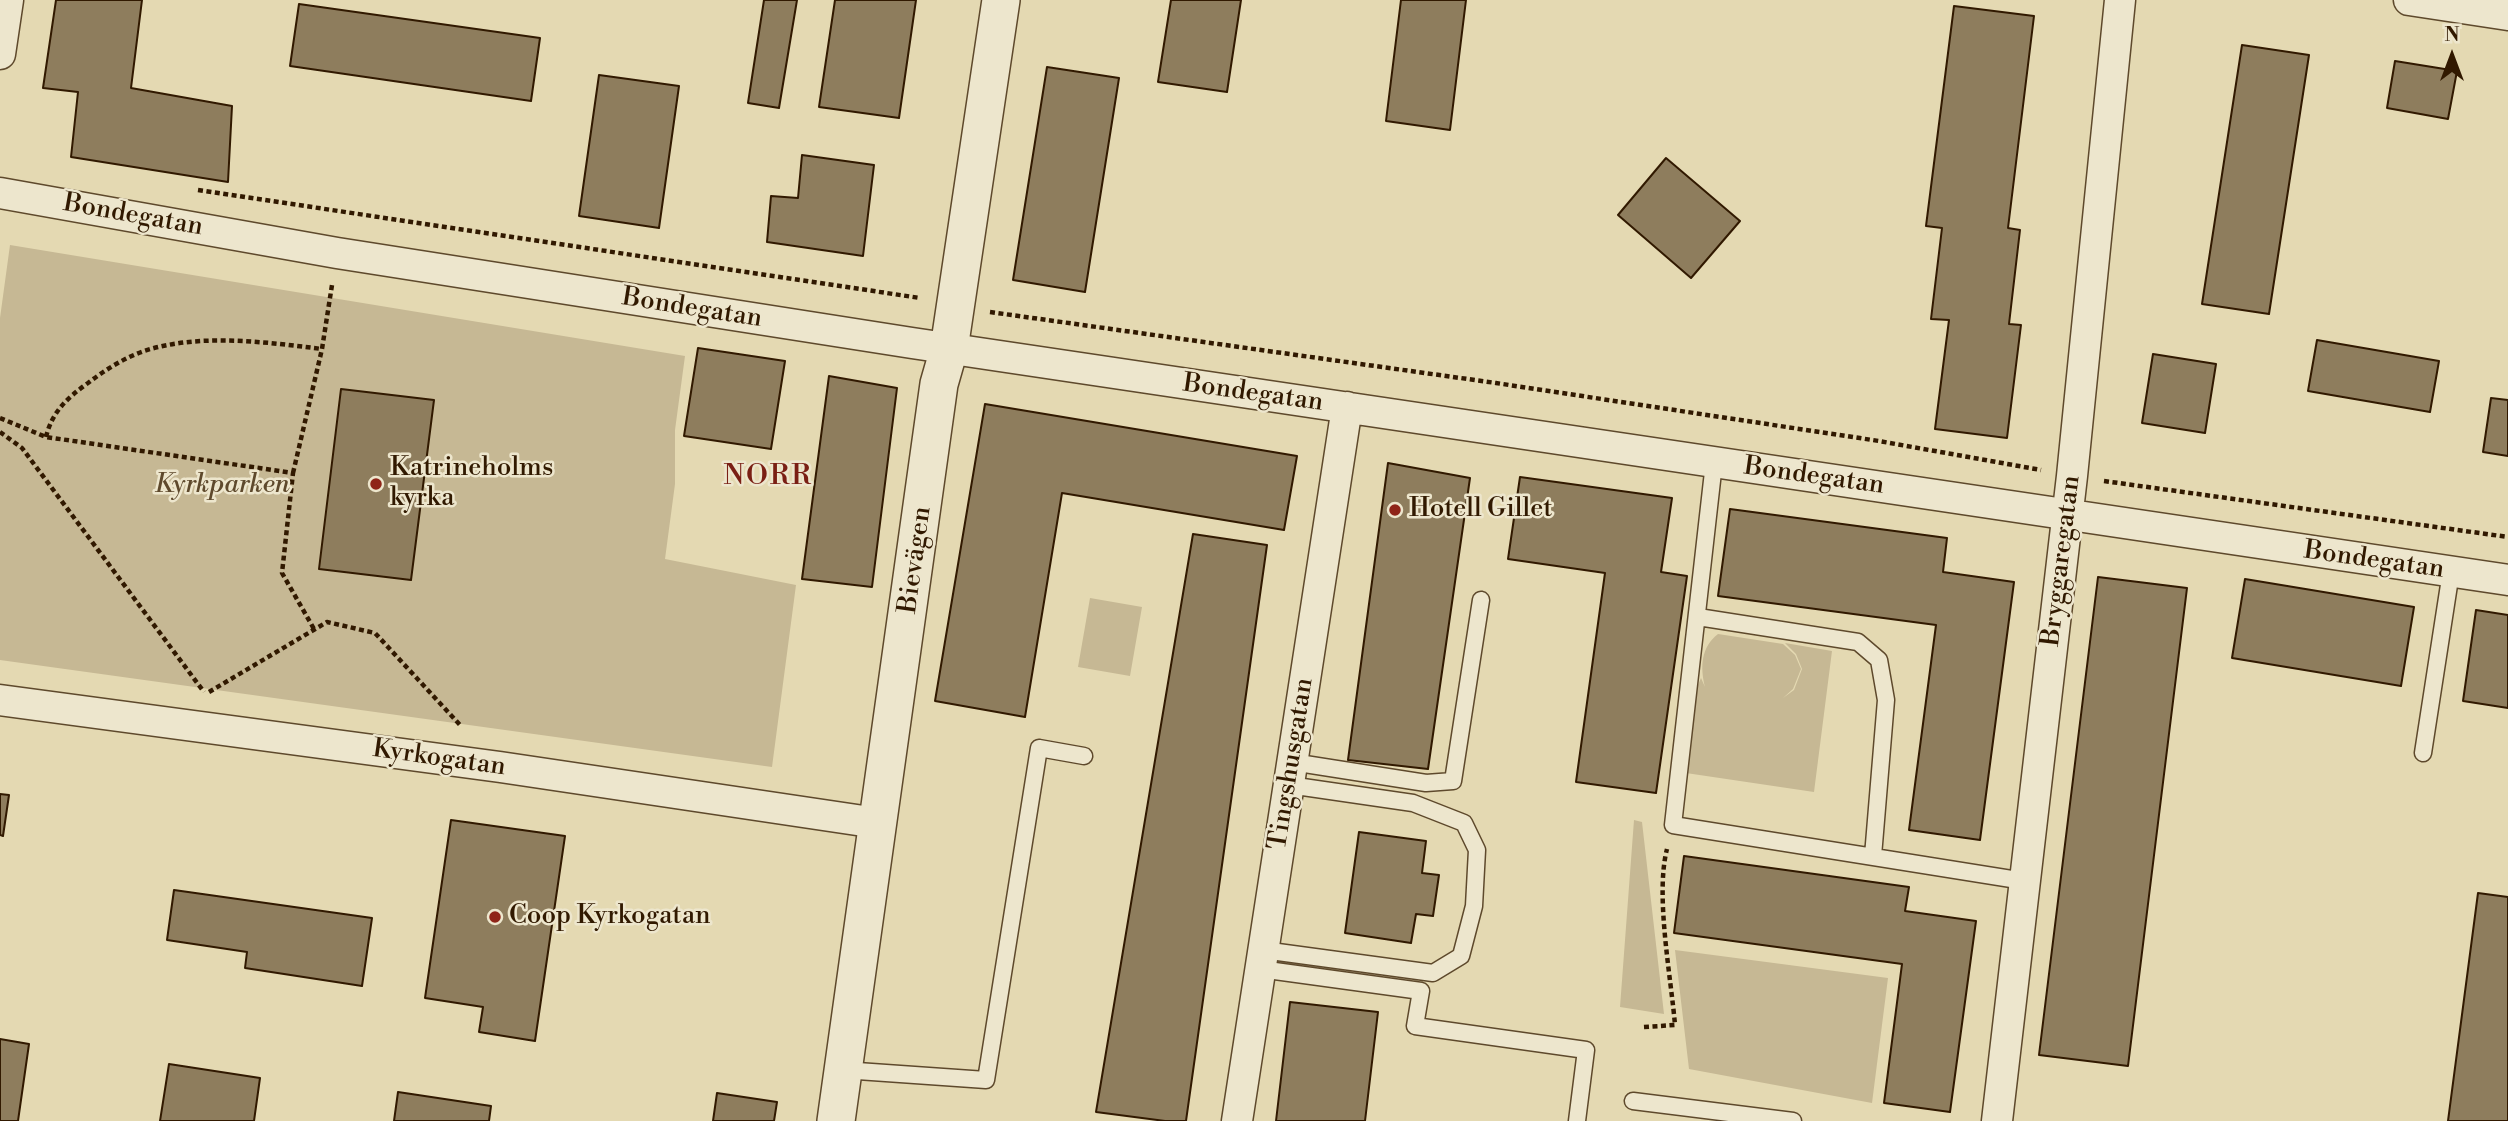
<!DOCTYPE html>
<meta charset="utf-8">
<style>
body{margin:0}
#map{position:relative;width:2508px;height:1121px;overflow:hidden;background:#e4d9b2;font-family:"Libre Bodoni",serif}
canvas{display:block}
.north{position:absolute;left:2417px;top:21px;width:70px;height:70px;-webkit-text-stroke:5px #ede6cd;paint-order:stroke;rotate:0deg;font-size:19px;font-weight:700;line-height:28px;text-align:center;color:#311900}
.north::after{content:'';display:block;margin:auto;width:24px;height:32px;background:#311900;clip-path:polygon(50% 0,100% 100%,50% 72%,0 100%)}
</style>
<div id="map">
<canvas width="2508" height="1121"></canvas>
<div class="north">N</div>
</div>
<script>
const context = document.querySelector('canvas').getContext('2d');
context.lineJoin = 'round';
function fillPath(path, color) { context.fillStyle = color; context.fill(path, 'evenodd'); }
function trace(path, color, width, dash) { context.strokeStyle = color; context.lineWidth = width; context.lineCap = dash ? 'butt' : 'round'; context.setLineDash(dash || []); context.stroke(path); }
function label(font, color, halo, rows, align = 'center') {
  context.font = font + ' "Libre Bodoni",serif'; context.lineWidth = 5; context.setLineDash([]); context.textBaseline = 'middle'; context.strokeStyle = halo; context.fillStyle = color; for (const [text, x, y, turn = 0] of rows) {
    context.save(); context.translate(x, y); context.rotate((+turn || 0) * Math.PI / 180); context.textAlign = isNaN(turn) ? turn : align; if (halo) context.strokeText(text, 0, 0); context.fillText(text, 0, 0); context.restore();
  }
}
fillPath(new Path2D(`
 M10,245l675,111 -10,74v54l-10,75 131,26 -24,182 -772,-107v-342z
 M1090,598l52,9 -12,69 -52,-9z
 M1718,634l65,10 12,11 6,14 -8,20 -10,9 11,-8 8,-21 -6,-15 -11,-11 47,8 -18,141 -128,-19 12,-88 3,-7 4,9c-5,-20 -4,-40 13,-53z
 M1634,820l8,2 22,192 -44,-7z
 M1675,950l213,28 -16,125 -183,-34z`), '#c6b894');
const building = new Path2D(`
 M56,0h86l-11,88 101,18 -4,76 -157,-25 7,-65 -35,-4z
 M764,0h33l-18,108 -31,-5z
 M835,0h81l-17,118 -80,-11z
 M1171,0h70l-14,92 -69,-10z
 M1401,0h65l-16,130 -64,-9z
 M299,4l241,34 -9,63 -241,-35z
 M1954,6l80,10 -26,212 12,2 -11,94 12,1 -14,113 -72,-9 14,-109 -18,-1 11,-91 -16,-2z
 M2242,45l67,10 -40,259 -67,-10z
 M2395,61l62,10 -9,48 -61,-11z
 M1047,67l72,11 -34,214 -72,-12z
 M599,75l80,11 -20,142 -80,-12z
 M802,155l72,10 -11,91 -96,-14 4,-46 27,2z
 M1666,158l74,63 -49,57 -73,-63z
 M2317,340l122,21 -9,51 -122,-21z
 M698,348l87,13 -14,88 -87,-13z
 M2153,354l63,10 -11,69 -63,-10z
 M829,376l68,12 -25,199 -70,-8z
 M341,389l93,11 -23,180 -92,-11z
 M2491,398l17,2v56l-25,-4z
 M985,404l312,52 -13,74 -222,-37 -37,224 -90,-16z
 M1388,463l82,15 -42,291 -80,-9z
 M1520,477l152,21 -11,74 26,4 -31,217 -80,-11 29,-209 -97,-14z
 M1730,509l217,29 -4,34 71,10 -34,258 -71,-10 27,-205 -218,-29z
 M1193,534l74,11 -81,576h-21l-69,-9z
 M2098,577l89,11 -59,478 -89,-11z
 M2245,579l169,28 -13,79 -169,-28z
 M2476,610l32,5v93l-45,-7z
 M0,794l9,1 -6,41 -3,-1z
 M451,820l114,16 -30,205 -56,-9 4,-25 -58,-9z
 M1359,832l67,9 -4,32 17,2 -6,41 -17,-2 -5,29 -66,-10z
 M1684,856l225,31 -4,24 71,10 -26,191 -66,-9 18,-139 -228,-31z
 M174,890l198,28 -10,68 -117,-18 2,-16 -80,-12z
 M2478,893l30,4v224h-60z
 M1290,1002l88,10 -13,109h-89z
 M0,1039l29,5 -11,77h-18z
 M169,1064l91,14 -6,43h-94z
 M398,1092l93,14 -2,15h-95z
 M717,1093l60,9 -3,19h-61z`);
fillPath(building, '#8e7d5d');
trace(building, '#311900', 2);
const service = new Path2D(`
 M1714,463l-41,362 351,56
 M1698,617l160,25 21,18 7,40 -13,156
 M2423,753l28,-181
 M1292,762l134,21 27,-2 28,-181
 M1263,950l170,23 28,-17 13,-50 3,-56 -13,-27 -51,-20 -124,-18
 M1260,969l161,22 -6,35 171,24 -9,71
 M843,1070l143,10 53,-332 45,8
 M1633,1101l160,20`);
const minor = new Path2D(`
 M2409,0l99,15
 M0,54l8,-54
 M0,193l337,60 575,90 1596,237
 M0,700l500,67 377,56
 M1237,1121l110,-714
 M1997,1121l75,-645 48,-476`);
const tertiary = new Path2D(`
 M836,1121l103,-737 10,-35 52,-349`);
trace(service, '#5e492c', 19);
trace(minor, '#5e492c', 33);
trace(tertiary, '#5e492c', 40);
trace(new Path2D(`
 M198,190l722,108
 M990,312l506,71 383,58 162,29
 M0,418l46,19 247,36 -11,100 32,56
 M0,432l22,16 182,244
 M46,437c6,-25 21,-39 42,-54 17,-13 36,-25 56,-32 56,-18 121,-9 178,-2
 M293,473l29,-124 10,-64
 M2104,481l404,56
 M209,692l118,-70 48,11 86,93
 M1644,1027l31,-2c-4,-48 -20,-130 -8,-176`), '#311900', 4.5, [5, 3.5]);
trace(service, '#ede6cd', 16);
trace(minor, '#ede6cd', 30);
trace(tertiary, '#ede6cd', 37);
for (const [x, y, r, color] of [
 [376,484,7,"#8f2418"],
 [1395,510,7,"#8f2418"],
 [495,917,7,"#8f2418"]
]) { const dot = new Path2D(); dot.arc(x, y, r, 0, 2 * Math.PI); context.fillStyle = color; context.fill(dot); trace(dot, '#ede6cd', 2.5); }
label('26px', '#311900', '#ede6cd', [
 ["Bondegatan",133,216,10],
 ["Bondegatan",692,309,9],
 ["Bondegatan",1253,394,8],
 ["Bondegatan",1814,477,8],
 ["Bievägen",916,560,-82],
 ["Bryggaregatan",2062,561,-83],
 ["Bondegatan",2374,561,8],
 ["Kyrkogatan",439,759,8],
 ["Tingshusgatan",1292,764,-81]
]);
label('26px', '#311900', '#ede6cd', [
 ["Katrineholms",390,469],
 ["kyrka",390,499],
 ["Hotell Gillet",1409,510],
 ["Coop Kyrkogatan",509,917]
], 'left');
label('italic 26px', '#5e492c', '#ede6cd', [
 ["Kyrkparken",222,486]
]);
context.letterSpacing = '2px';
label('28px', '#7a1f14', '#ede6cd', [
 ["NORR",768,477]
]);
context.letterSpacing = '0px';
</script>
